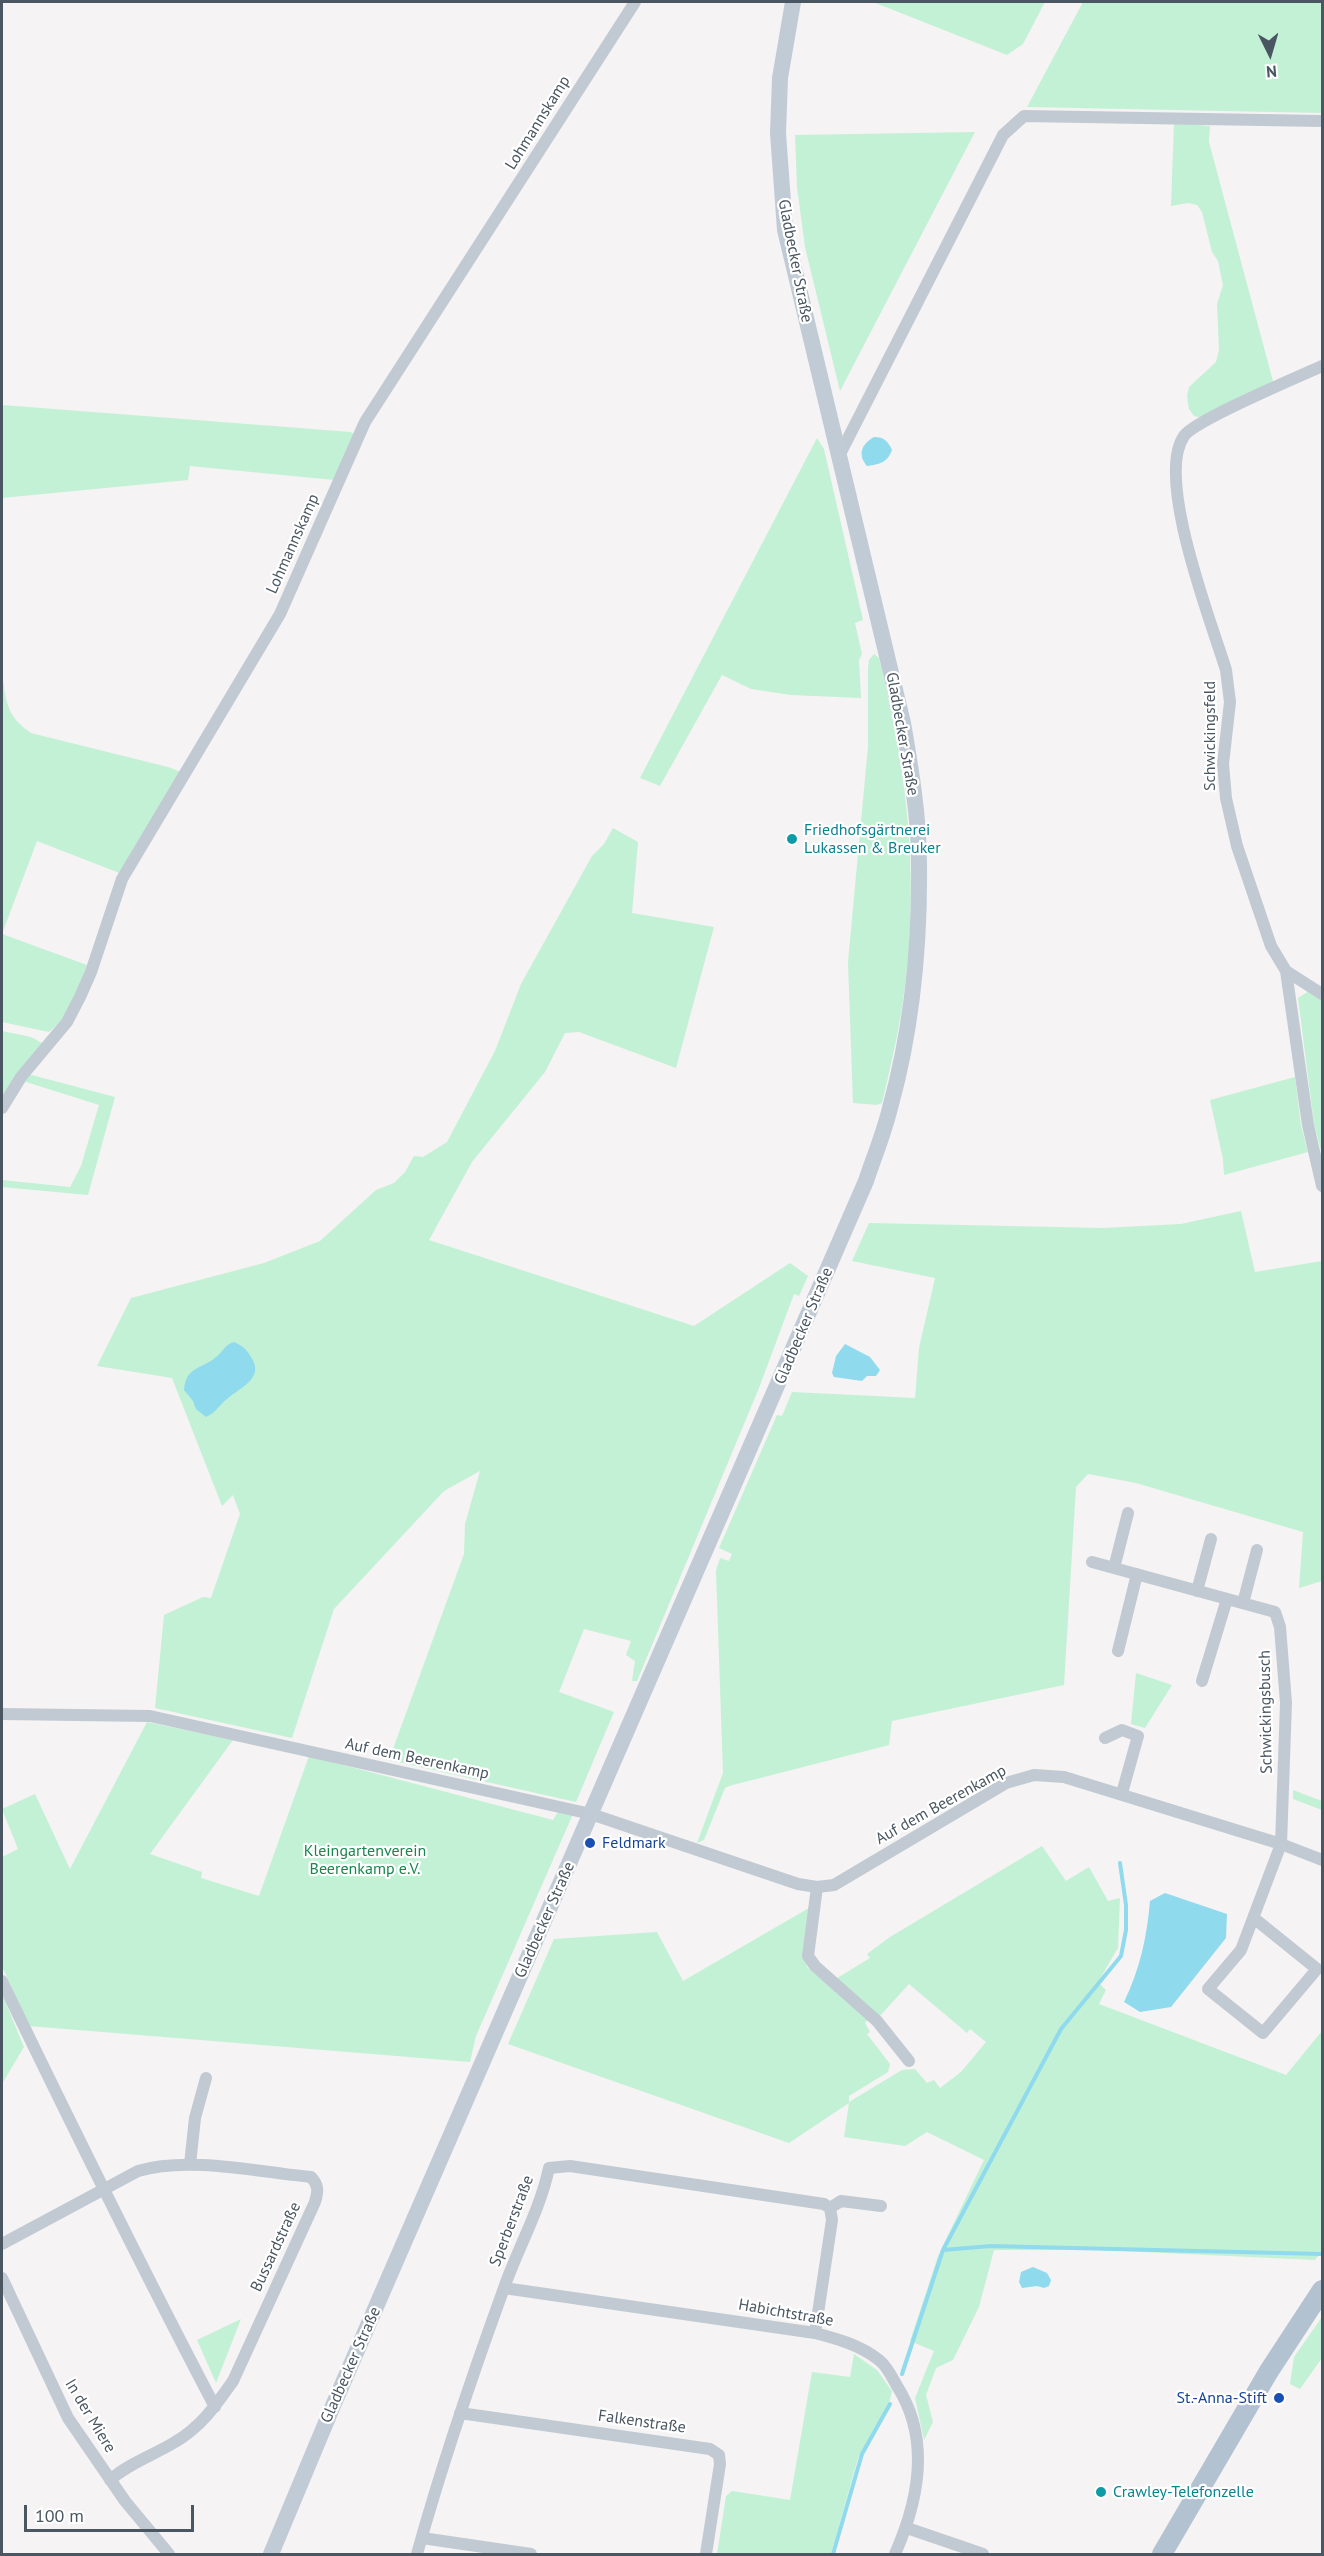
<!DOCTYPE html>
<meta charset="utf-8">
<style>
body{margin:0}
#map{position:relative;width:1324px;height:2556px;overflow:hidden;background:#f5f3f3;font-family:"PT Sans",sans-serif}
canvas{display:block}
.frame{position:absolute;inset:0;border:3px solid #4a5661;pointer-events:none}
.north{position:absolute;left:1240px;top:24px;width:60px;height:60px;-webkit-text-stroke:4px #fff;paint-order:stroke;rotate:175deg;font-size:16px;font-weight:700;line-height:24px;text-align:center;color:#4a5661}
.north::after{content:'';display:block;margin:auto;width:21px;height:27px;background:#4a5661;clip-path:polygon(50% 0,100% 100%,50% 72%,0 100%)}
.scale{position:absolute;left:24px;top:2505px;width:170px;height:27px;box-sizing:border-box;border:3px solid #4a5661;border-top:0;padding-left:8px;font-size:18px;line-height:21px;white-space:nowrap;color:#4a5661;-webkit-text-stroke:4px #fff;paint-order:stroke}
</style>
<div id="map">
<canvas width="1324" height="2556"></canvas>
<div class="frame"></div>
<div class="north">N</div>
<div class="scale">100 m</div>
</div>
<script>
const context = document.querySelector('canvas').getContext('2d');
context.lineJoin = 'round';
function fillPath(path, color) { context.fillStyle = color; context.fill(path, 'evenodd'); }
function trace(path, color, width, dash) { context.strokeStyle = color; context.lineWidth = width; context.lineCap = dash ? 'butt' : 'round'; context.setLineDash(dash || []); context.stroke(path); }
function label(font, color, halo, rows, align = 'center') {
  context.font = font + ' "PT Sans",sans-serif'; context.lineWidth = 4.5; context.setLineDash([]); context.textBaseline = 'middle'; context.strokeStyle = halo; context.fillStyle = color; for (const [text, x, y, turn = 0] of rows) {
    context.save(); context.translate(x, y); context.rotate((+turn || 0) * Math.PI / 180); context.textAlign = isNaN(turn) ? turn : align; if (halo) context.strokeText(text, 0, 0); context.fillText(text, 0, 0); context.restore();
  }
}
fillPath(new Path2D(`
 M873,2h172l-22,42 -16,11z
 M1083,2h239v111l-295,-6z
 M1174,123l36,3 -1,16 65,243 -72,33 -8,-2 -5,-7 -2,-13 2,-9 27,-25 3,-12 -2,-46 6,-19 -5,-24 -6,-9 -10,-40 -5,-7 -9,-2 -17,3z
 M975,132l-135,259 -35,-144 -8,-60 -2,-52z
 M2,405l349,27 4,3 -21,45 -144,-14 -2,14 -186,18z
 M817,438l7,11 39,171 -8,3 7,31 -3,6 2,38 -70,-3 -40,-6 -29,-14 -62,111 -20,-8z
 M874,654l5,4c30,116 42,236 22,356 -5,30 -12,59 -19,89l-5,2 -24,-2 -5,-141 20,-216v-78l1,-8z
 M2,672c4,29 4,44 29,61l137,34 13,5 -59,102 -85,-33 -35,93 85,31c-8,26 -17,50 -38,67l-47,-10z
 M613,828l25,14 -6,71 82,14 -38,141 -97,-36 -14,1 -20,39 -73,90 -43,78 265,86 96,-63 18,13 -9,20 -5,-2 -35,94 -122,293h-5l3,-20 -9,-6 5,-14 -47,-12 -25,63 55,20 -38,90 -187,-42 75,-206 1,-30 15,-53 -36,20 -110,118 -42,129 -137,-30 9,-93 39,-18 8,1 29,-84 -7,-19 -11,11 -50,-128 -75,-12 34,-68 133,-35 56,-22 56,-51 18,-7 11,-11 9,-16 9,1 24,-15 48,-91 26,-67 71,-128 12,-12z
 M1309,991l13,10v153l-8,-30 -16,-126z
 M2,1031l29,6 11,6 -40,59z
 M28,1074l87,23 -27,98 -86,-8v-7l68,7 11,-21 18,-61 -76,-24z
 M1295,1077l6,49 7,26 -84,23 -1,-16 -13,-59z
 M1241,1211l14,61 67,-11v320l-23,7 4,-56 -167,-49 -48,-9 -12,13 -12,198 -172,36 -3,24 -160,41 -4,2 -21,52 -7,3 26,-70 -7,-202 4,-13 9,3 3,-7 -13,-6 58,-133 5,1 10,-24 123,6 4,-50 16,-70 -83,-17 17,-38 234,5 78,-4z
 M1136,1673l36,12 -27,43 -14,-4z
 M147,1722l86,18 -83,114 52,18 -1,6 58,18 50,-140 244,64 6,-10 14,4 -97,222 -6,26 -441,-36 -27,-60v-109l16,-8 -16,-40 33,-15 35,75z
 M1293,1790l29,11v9l-29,-11z
 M1042,1846l24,35 23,-14 19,34 12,-3 -2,50 -20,34 8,8 -7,14 187,71 36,-44v220l-7,9 -216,-10h-105l-15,57 -26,53 -17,8 -10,27 7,27 -9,18 -9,-42 19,-47 -24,-10 28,-85 46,-96 -57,-28 -22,14 -61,-9 5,-34 -60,40 -281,-99 46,-105 103,-7 26,49 126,-73 -4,37 2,22 62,51 -4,5 5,9 -3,2 23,30 -2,8 -39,24v6l53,-32 13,-1 12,14 7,-3 6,8 21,-16 25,-30 -16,-13 -3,4 -58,-49 -31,34 -44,-38 36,-22 -3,-4 23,-17z
 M2,1994l22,53 -22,37z
 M1322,2317v41l-22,31 -10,-5 4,-27z
 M241,2319l-25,64 -19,-43z
 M854,2354l23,16 15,21 -3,13 -31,54 -27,96h-114l9,-58 6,-5 58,9 22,-128 38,5z`), '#c3f1d5');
fillPath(new Path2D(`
 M874,437c10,0 14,4 18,13 -5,13 -12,14 -25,16 -10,-12 -5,-22 7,-29z
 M234,1342c9,4 12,7 17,15 14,21 -10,30 -24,42 -8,6 -11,14 -21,18l-10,-8 -3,-8 -9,-11c2,-24 17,-20 32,-33 8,-6 8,-12 18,-15z
 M845,1344l25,13 10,13 -4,6h-9l-5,5 -28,-4 -2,-4 4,-17z
 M1165,1893l62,21 -1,24 -55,69 -31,5 -16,-10c16,-33 23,-65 26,-101z
 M1033,2267l14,6 4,7 -2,6 -5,2 -7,-2 -15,2 -3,-6 2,-10z`), '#90daee');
trace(new Path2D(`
 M943,2250l118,-221 60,-73 5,-26v-25l-6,-42
 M902,2374l41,-124 48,-4 331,8
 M833,2554l29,-100 28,-50`), '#90daee', 4);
trace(new Path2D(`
 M1322,366c-24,11 -127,54 -138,70 -29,42 27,185 42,234l4,32 -7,62 3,34 11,48 34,100 15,25 22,154 14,61
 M840,454l163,-319 21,-19 298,5
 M1286,971l36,23
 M2,1108l19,-31 46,-55 13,-25 11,-25 31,-93 158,-265 85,-192 270,-420
 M1092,1562l183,50 5,15 6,76 -5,141 -40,106 -33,39 55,44 54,-64 -62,-50
 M1114,1568l14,-55
 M1197,1591l14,-52
 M1243,1603l14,-53
 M1118,1651l19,-77
 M1202,1681l25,-82
 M2,1714l148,2 441,98 207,70 19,3 17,-2 172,-102 28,-8 30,2 217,67 41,16
 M1105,1738l17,-8 16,6 -16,57
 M817,1887l-9,69 7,10 62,55 32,40
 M2,1981c69,143 139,285 213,426
 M190,2164l5,-46 11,-40
 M830,2208l11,-7 40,5
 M2,2244l136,-73c51,-15 120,1 173,6 8,8 7,15 4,25l-82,179c-17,24 -32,46 -58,61 -21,13 -46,21 -65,38
 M2,2278l66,140 57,83 44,53
 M504,2288l311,45c23,6 45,12 64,27 8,6 13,17 18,26 34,53 22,114 -2,168
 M460,2413l250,36 9,6 1,9 -14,90
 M907,2528l76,26
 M422,2538l109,16
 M417,2554c25,-90 55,-178 87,-266 14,-40 36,-78 45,-120l21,-2 254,38 6,4 2,12 -17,113`), '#c1cad2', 12);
trace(new Path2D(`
 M271,2554l61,-146 534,-1227c8,-24 18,-48 24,-73 22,-79 30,-163 29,-245 0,-46 -8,-94 -16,-140l-118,-493 -7,-97 2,-55 13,-76`), '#c1cbd6', 16);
trace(new Path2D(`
 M1162,2554l107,-183 53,-81`), '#b3c2d1', 20);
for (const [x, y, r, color] of [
 [792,839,6,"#0f9aa8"],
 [590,1843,6,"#1a4fb4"],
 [1279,2398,6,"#1a4fb4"],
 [1101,2492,6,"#0f9aa8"]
]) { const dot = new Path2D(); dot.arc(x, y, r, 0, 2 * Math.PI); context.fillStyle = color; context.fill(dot); trace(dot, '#fff', 2); }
label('16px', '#4a5661', '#fff', [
 ["Lohmannskamp",538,123,-58],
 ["Gladbecker Straße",795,261,79],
 ["Lohmannskamp",293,544,-66],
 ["Gladbecker Straße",902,734,80],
 ["Schwickingsfeld",1210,736,-90],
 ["Gladbecker Straße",804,1326,-67],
 ["Schwickingsbusch",1266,1712,-91],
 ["Auf dem Beerenkamp",417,1759,12],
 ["Auf dem Beerenkamp",941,1805,-29],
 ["Gladbecker Straße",545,1920,-66],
 ["Sperberstraße",512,2221,-69],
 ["Bussardstraße",276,2247,-65],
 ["Habichtstraße",786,2313,10],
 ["Gladbecker Straße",351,2365,-66],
 ["In der Miere",90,2416,59],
 ["Falkenstraße",642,2422,8]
]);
label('16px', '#0d838f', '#fff', [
 ["Friedhofsgärtnerei",804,830],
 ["Lukassen & Breuker",804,848],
 ["Crawley-Telefonzelle",1113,2492]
], 'left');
label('16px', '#164399', '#fff', [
 ["Feldmark",602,1843],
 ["St.-Anna-Stift",1267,2398,"right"]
], 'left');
label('16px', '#17864f', '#fff', [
 ["Kleingartenverein",365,1851],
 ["Beerenkamp e.V.",365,1869]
]);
</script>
